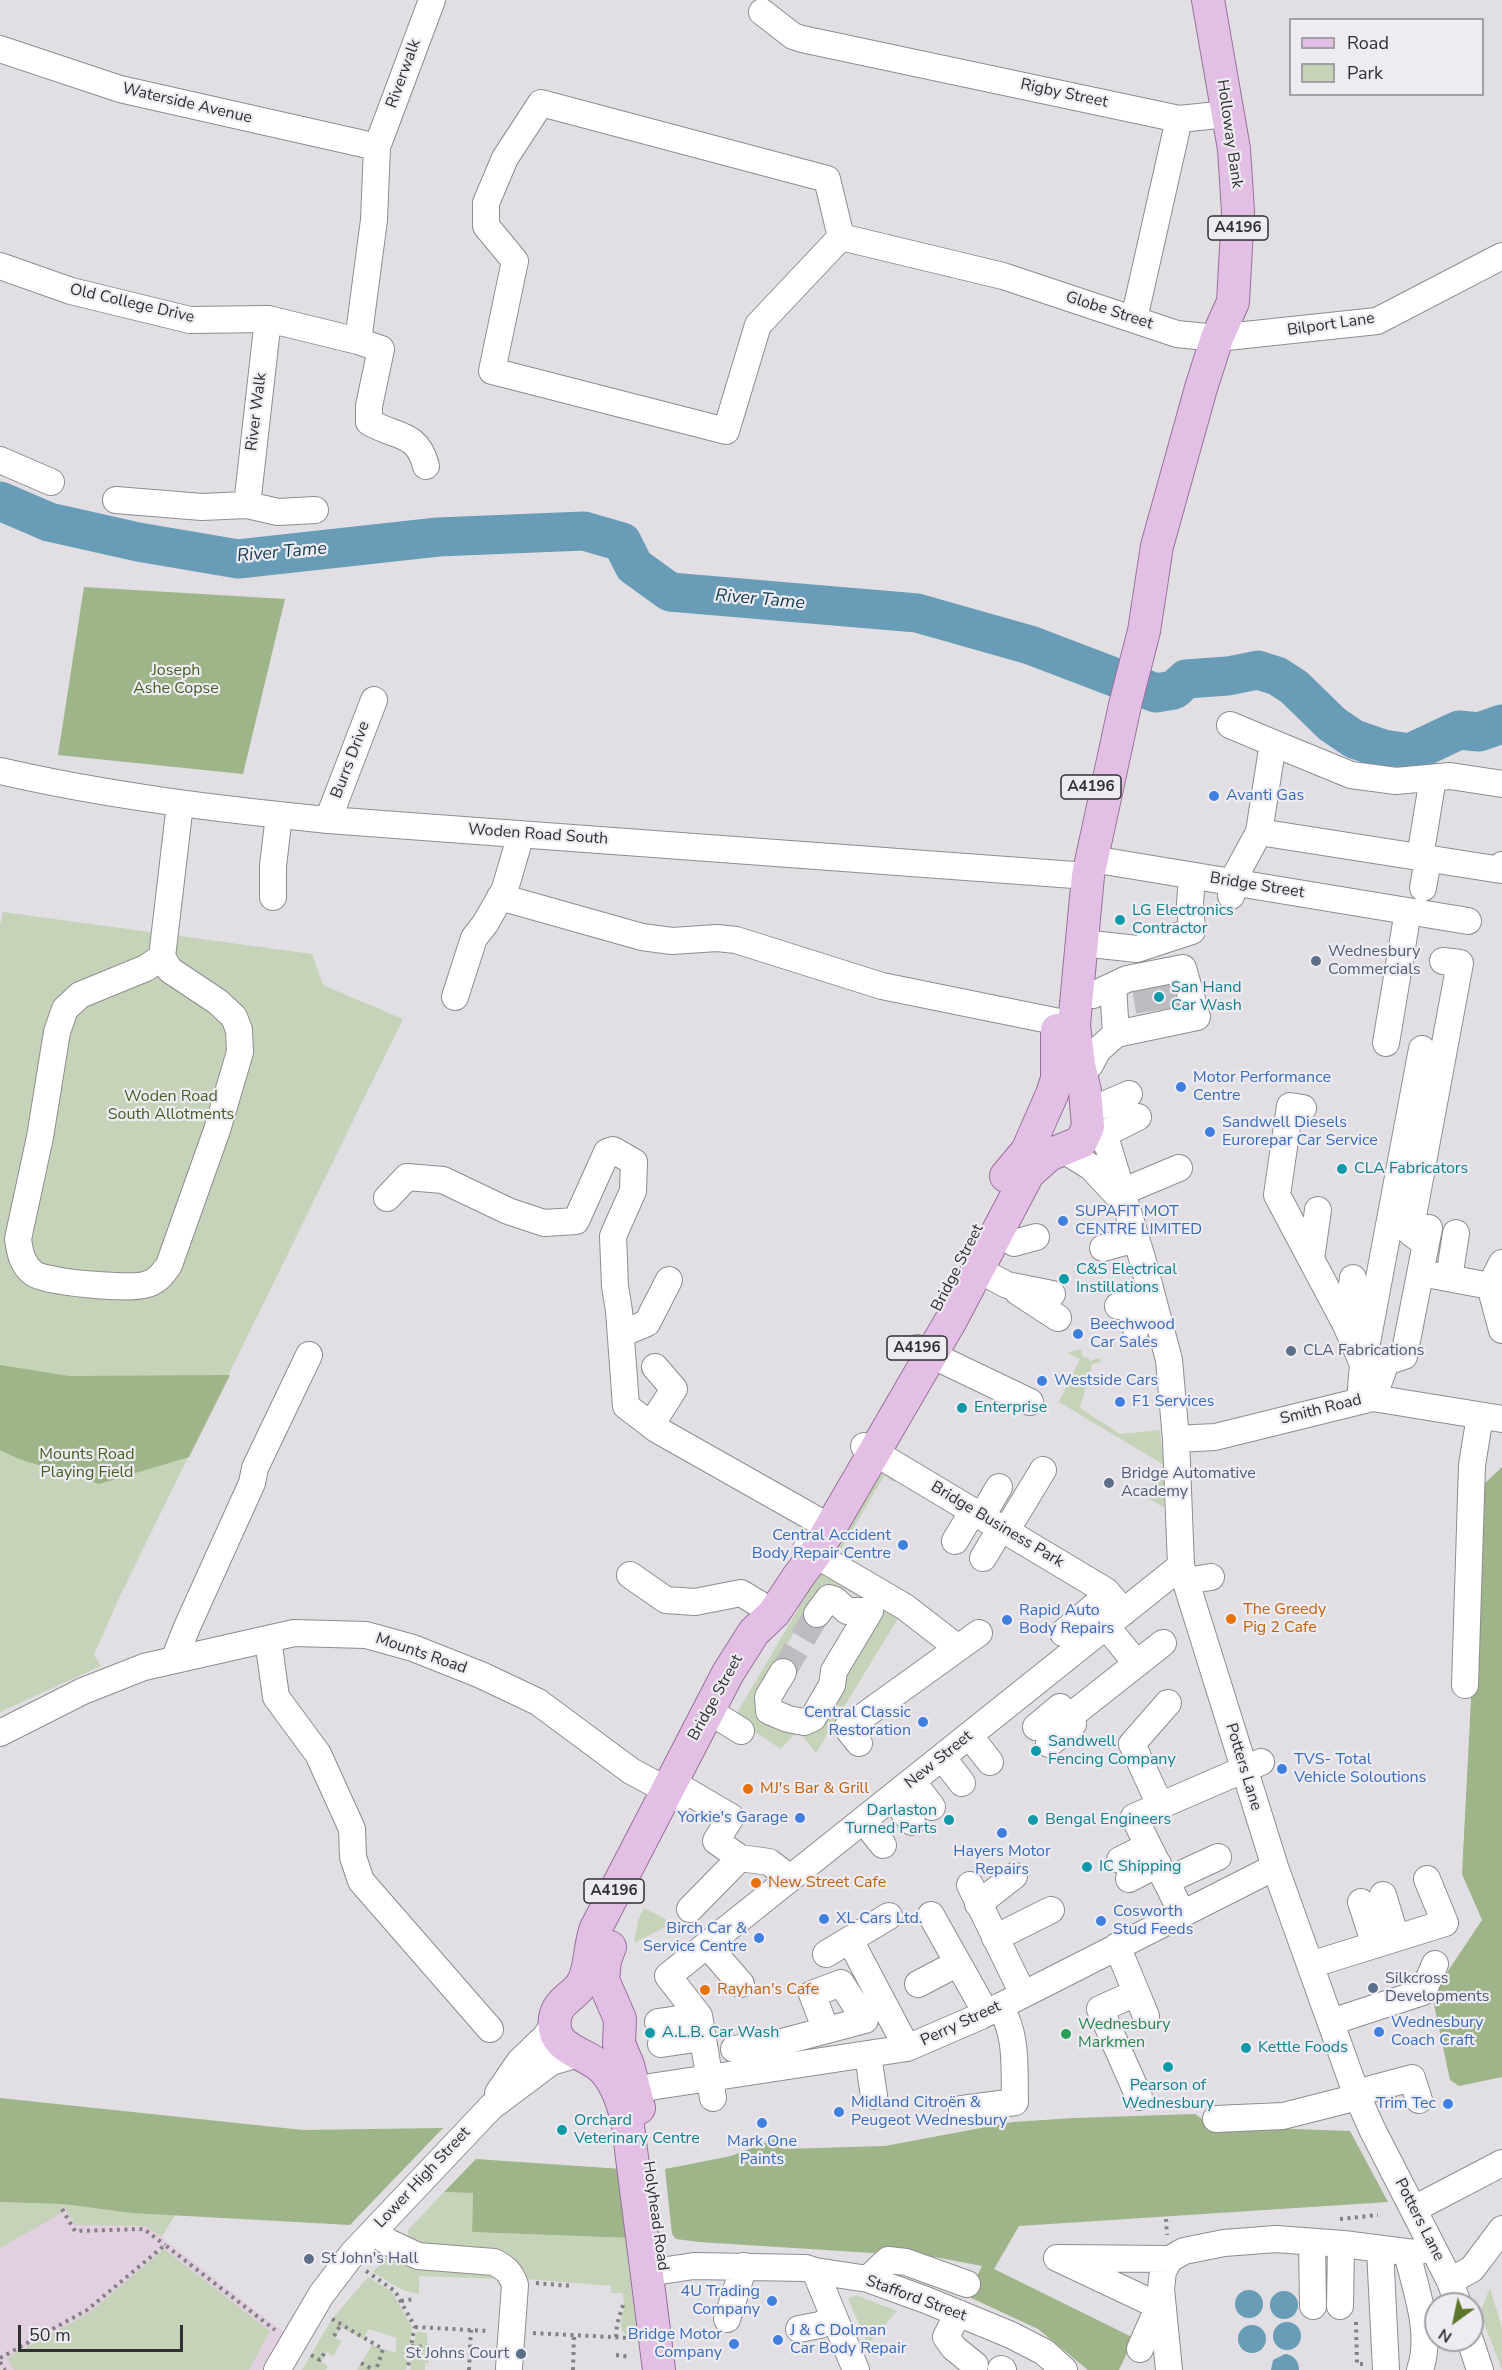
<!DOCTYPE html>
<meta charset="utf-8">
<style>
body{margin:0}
#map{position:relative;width:1502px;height:2370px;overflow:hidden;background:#e1dfe4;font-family:"Nunito Sans",sans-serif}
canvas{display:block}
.legend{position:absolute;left:1289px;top:18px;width:195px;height:78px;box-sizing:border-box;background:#eeecf2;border:2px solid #a2a0a5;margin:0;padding:8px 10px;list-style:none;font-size:18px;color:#302f31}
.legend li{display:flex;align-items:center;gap:12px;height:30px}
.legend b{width:30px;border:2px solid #a2a0a5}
.north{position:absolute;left:1424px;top:2292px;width:60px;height:60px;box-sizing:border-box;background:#eeecf2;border:2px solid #a2a0a5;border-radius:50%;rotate:213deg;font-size:16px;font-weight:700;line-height:24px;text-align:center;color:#302f31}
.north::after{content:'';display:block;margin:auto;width:21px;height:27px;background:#5c762a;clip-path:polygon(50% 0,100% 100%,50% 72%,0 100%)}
.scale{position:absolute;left:18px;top:2325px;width:165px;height:27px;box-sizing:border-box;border:3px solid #302f31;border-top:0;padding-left:8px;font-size:18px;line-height:21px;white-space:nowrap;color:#302f31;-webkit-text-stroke:4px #eeecf2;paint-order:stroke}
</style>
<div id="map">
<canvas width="1502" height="2370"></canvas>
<ul class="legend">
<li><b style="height:8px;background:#e3bfe5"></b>Road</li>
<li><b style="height:16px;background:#c5d4b8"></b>Park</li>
</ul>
<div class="north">N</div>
<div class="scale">50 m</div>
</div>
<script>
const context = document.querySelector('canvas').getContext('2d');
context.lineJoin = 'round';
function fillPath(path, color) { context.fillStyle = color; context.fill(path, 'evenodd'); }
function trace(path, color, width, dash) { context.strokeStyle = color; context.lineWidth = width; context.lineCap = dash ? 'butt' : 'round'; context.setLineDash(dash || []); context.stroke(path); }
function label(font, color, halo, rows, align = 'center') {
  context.font = font + ' "Nunito Sans",sans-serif'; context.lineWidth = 4.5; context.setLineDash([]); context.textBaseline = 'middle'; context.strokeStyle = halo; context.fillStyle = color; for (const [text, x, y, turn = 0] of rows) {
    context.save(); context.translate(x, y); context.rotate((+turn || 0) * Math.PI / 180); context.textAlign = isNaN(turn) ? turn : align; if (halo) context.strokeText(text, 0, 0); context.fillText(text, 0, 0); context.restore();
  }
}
fillPath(new Path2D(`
 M0,2202l63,2 112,11 -13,22 132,103 -17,30h-277z`), '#e2d0e0');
fillPath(new Path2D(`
 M3,912l309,42 11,31 80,34 -284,579 -25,57 7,11 -101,46v-787z
 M1081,1349l2,9 5,-1 2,4 10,-3 1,4 -9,2 -12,44 40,26 40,-4 4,36v42l-19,-12 19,-31 -105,-63 21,-43 -13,-6z
 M885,1472l12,5 -3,5 -10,-6 -44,75 5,3 -2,3 -8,-8 46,-75z
 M823,1573l40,21 -2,5c-12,-7 -28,-21 -41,-11l-57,98 50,44 71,-120 5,-1 11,6 -84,138 -18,-23 -17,19 -47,-31 84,-143z
 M644,1908l29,15 -39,20 4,-23z
 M444,2192l29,1 -1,39 159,6 10,97 -16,-1 -3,-3c-4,-14 6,-21 0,-38h-11v-7l-86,-7 -104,-31c-8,-5 -14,-8 -13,-18z
 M0,2202l63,2 69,9 43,2 -14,22 -15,-11 -71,-1 -12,-20 -1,8 -62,35z
 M164,2249l106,82 -21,39h-235l-7,-12 82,-45z
 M394,2256l100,14 8,9 -83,-3v18c-18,-2 -31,-13 -46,-22l13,-14z
 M368,2277l24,15 20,35 -6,43h-49l15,-25 24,8v-15l-27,-9 -6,10 -22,-12 -6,11 7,3 -9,15 -6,-4 -6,10 7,4 -2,4h-24l30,-51z
 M1490,2288l12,40v42l-20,-52 -1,-8z
 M856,2295l41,16 -29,33 -20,-45z
 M417,2332l10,1v10l3,1 -2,19h-3v7h-14c-1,-6 3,-32 6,-38z`), '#c5d4b8');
fillPath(new Path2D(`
 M84,587l201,12 -42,175 -185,-19z
 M0,1365l69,11 161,-1 -41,82 -90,27 -80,-25 -19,-9z
 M1502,1467v610l-43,9 -9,-6 -18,-85 50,-75 -20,-46 20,-388z
 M0,2098l303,32 140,-2 -93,97 -218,-12 -69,-9 -63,-2z
 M1195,2114l17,12 138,5 38,71 -369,24 -25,43 140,69 -15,32h-31l-50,-41 -71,-33 15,-30 -47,-9 -236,-15 -23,-3 -4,-5 -7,-65 66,-13 49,-19 3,12 102,-3 128,-24 61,-4z
 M476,2159l146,10 9,69 -159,-6 1,-39 -29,-1z`), '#9db588');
fillPath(new Path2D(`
 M1235 2304a14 14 0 1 1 28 0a14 14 0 1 1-28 0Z
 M1270 2305a14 14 0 1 1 28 0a14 14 0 1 1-28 0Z
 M1273 2336a14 14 0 1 1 28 0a14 14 0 1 1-28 0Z
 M1238 2339a14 14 0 1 1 28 0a14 14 0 1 1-28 0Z
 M1285,2354c9,1 14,7 14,16h-28l2,-10z`), '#689cb7');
trace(new Path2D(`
 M0,501l49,21 89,20 100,17 200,-22 146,-6 38,11 12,24 36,26 247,21 113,32 126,48 18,-3 12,-11 42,-3 30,-6 19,6 17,11 38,37 22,15 29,10 27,4 49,-23 20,2 23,-8`), '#689cb7', 39);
trace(new Path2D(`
 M1169,982l5,26
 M1145,986l4,27
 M783,1672l34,-58`), '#bebcc0', 26, [26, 13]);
const minor = new Path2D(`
 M762,12l31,24 9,3 377,80 49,-5
 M0,49l120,40 257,58
 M841,237l-83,88 -32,106 -234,-60 23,-110 -29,-35v-23l19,-45 36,-55 286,76 14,58 162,39 174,58 40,4 160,-17 125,-65
 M0,266l71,25 119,29 78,-1 90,22 16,-121 3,-73 55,-147
 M1134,319l45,-200
 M358,341l23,8 -12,57v16c27,16 48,9 57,44
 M0,460l51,22
 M116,500l86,7 45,-2 31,7 37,-2
 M247,505l21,-186
 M1230,725l43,18
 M0,771c108,25 218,38 328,49l760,56
 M328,820l46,-120
 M1259,832l242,38 1,-5
 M1420,857l13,-79
 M1092,859l376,62
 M1423,888l5,-29
 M1231,896l1,-14 27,-50 14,-89 78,32 45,6 54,-5 52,8
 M273,897v-31l6,-51
 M500,897l142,40 30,4 45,-3 19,2 146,46 192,39
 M1082,943l55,6 55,-18 -2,-28 2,-27
 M162,957l-16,11 -66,27 -15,14 -8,23 -17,105 -22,102c2,14 4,25 15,34 13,10 95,16 111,12 13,-3 18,-10 25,-20l48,-135 23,-78 -1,-22 -5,-13 -16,-15 -48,-32 -8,-13 18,-153
 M1113,986l3,48
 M1077,994l16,1 34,-16 56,-11 14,49 -81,17 -18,16 -8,15h-11
 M455,997l19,-59 11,-14 20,-35 16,-55
 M1386,1043l22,-132
 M1303,1108l-13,-2 -13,89 69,130 17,39 -3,36
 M1087,1112l42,-18
 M1088,1122l20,24 34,112 27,102 7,79 5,127 94,301 81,226 16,36 78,152 8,23
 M1100,1136l38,-19
 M1062,1149l29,18 30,32
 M1117,1194l62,-26
 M387,1198l20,-21 36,3 65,31 36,12 32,-2 31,-69 6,-2 21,12 -1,29 -20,45 2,50 4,25 7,95 30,23 175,99
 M996,1233l18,10 22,-6
 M1426,1244l-16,-12 50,-269 -17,-2
 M1103,1248l33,-9
 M1311,1259l7,-49
 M977,1269l30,16 45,9
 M1421,1273l69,13 12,44
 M1449,1278l7,-45
 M1490,1286l12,-23
 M1018,1292l40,26
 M1129,1303l7,26
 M1118,1306l34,-9
 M1346,1325l7,-47
 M621,1334l26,-11 22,-43
 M917,1348l113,54
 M1363,1364l59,-315
 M1373,1398l13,-36 18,-6 25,-128
 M651,1425l23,-36 -19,-22
 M1176,1439l39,-2 158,-39 129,21
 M864,1446l242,145 18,21
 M982,1516l17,-29
 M1006,1531l37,-61
 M955,1541l18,-30
 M806,1549l99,58 53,41
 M983,1558l18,-30
 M630,1575l36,25 29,2 46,-9 33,20
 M1186,1581l25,-4
 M1106,1626l31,38
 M1063,1633l34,-29 14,-7
 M268,1639l8,58 42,57 34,75 1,28 8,24 129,148
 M174,1660l13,-33 65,-144 3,-15 54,-113
 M783,1672l-15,25 1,14 19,8 16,3 9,-4 19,-33 2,-14 36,-60h-23l-12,-11 -6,-2 -12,16
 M1465,1685l7,-220 8,-49
 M1068,1718l95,-75
 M722,1719l19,12
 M1036,1727l24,-20 13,17 -24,20
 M0,1733l83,-42 61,-24 150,-34 72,2 47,13 68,27 57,27 93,69 50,27
 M969,1735l21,27
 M859,1743l-12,-15 132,-95
 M942,1757l20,26
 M912,1781l20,26
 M685,1790l46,27 -15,24 24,17 29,4 21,16
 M892,1797l20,25
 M1160,1805l-28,-61 36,-41
 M863,1820l20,25
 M1120,1860l28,-14
 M1129,1879l29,-15
 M1166,1881l52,-24
 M970,1885l53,109
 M1383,1895l13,43
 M1361,1902l14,43
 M978,1904l36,-28
 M690,1909l50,-51
 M1182,1913l-48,-96 127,-55
 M931,1915l55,98
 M995,1938l56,-28
 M850,1940l57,108
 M707,1945l34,39
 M1117,1946l29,70
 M826,1954l63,-38
 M1310,1965l135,-42 -18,-44
 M918,1984l40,-21
 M1136,1993l-36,16 39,88
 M658,2022l41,-6
 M1331,2022l92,-30 12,-28
 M661,2044l41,-6
 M734,2049l44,-6 87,-23 -24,-37 -29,11 14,36
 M868,2055l6,41
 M498,2093l22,-32 26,-25 9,-14
 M1356,2093l56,-15 7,22
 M620,2097l30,-10 257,-39 74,-32 294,-149
 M713,2098l-14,-82 -31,-40 513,-410
 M962,2109l53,-7c-1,-35 3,-65 -15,-96
 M1216,2119l67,-3 75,-19
 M1414,2209l88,-46
 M374,2231l14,11 30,14 76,6c12,6 17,11 21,23l-6,83
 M1312,2242l1,64
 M1380,2249l6,121
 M1407,2252c8,37 26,80 13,118
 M815,2271l41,99
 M647,2273l47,-7 112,2 9,3 53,8 58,21 85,35 33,17 20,18
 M868,2279l20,-19 18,2 61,22
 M1450,2281l22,-12 30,-40
 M1340,2306l1,-62
 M1163,2308l-106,-50 113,1
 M958,2313l-12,24 8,11 21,17
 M727,2319l17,-53
 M799,2329l21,-4 14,-7
 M1470,2340l10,30
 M1140,2349l19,-43
 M1001,2369l2,1
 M277,2370l44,-75 32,-42 138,-146 60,-45 27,-8
 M1169,2370l-8,-81 2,-18 7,-12 14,-8 40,-8 52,-4 67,5 71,9 18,-6`);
const major = new Path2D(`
 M1006,1176l21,-25 25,-57 5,-15v-49
 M610,1947l-5,13 -2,20 17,39 -1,25 9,21 11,43
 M659,2370l-31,-244c-4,-20 -10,-40 -23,-55 -17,-20 -55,-19 -50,-53 3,-18 20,-21 28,-36 8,-15 6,-36 13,-54l132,-255 26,-41 20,-19 24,-36 17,-23 135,-232 78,-148 21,-19 32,-13 7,-15 -3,-36 -6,-26 -5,-40 14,-149 37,-171 19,-74 13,-85 44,-158 16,-50 16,-36 5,-90 -4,-63 -26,-149`);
trace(minor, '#8e8c91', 28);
trace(major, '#98719b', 34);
trace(new Path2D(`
 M62,2209l13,22 69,-2 21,16
 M1166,2219l1,16
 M1340,2219l38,-4
 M366,2271l29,20 20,36c-4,14 -4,26 -7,40l1,3
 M536,2283l35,3
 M401,2301l13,-2
 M332,2319l51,30 -7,21
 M1356,2322l1,42h8
 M415,2327l74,4
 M533,2333l97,5
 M334,2336l7,-12
 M616,2337l1,-13 6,-19
 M411,2346l19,1
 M311,2355l9,5 5,-8
 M616,2355l14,2
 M0,2358l87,-48 78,-65 110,85
 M0,2362l5,8
 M361,2363l13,7
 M469,2370l2,-40
 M573,2370l1,-35`), '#838184', 4, [3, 4.5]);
trace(minor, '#fff', 26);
trace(major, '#e3bfe5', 32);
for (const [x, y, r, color] of [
 [1214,796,6,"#3f7fe0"],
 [1120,920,6,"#0f9aa8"],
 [1316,961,6,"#5c6f8a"],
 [1159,997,6,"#0f9aa8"],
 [1181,1087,6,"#3f7fe0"],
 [1210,1132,6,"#3f7fe0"],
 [1342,1169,6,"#0f9aa8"],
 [1063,1221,6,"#3f7fe0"],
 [1064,1279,6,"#0f9aa8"],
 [1078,1334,6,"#3f7fe0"],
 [1291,1351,6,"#5c6f8a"],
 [1042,1381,6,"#3f7fe0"],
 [1120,1402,6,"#3f7fe0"],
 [962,1408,6,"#0f9aa8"],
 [1109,1483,6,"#5c6f8a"],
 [903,1545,6,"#3f7fe0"],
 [1231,1619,6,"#e8710a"],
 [1007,1620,6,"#3f7fe0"],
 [923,1722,6,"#3f7fe0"],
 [1036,1751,6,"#0f9aa8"],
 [1282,1769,6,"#3f7fe0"],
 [748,1789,6,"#e8710a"],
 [800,1818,6,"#3f7fe0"],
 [949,1820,6,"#0f9aa8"],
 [1033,1820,6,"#0f9aa8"],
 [1002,1833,6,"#3f7fe0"],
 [1087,1867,6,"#0f9aa8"],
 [756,1883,6,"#e8710a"],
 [824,1919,6,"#3f7fe0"],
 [1101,1921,6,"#3f7fe0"],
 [759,1938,6,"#3f7fe0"],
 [1373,1988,6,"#5c6f8a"],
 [705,1990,6,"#e8710a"],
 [1379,2032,6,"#3f7fe0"],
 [650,2033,6,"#0f9aa8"],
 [1066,2034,6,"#2e9e5b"],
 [1246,2048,6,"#0f9aa8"],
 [1168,2067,6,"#0f9aa8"],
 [1448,2104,6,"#3f7fe0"],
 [839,2112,6,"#3f7fe0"],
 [762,2123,6,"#3f7fe0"],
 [562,2130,6,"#0f9aa8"],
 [309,2259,6,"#5c6f8a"],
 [772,2301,6,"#3f7fe0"],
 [778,2340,6,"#3f7fe0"],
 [734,2344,6,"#3f7fe0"],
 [521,2354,6,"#5c6f8a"]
]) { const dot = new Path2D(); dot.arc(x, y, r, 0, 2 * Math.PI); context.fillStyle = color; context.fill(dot); trace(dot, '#eeecf2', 2); }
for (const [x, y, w] of [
 [1238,228,60],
 [1091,787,60],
 [917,1348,60],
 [614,1891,60]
]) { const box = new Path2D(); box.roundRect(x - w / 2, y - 12, w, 24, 4.5); context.fillStyle = '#eeecf2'; context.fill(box); trace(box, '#302f31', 1.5); }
label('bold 15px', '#302f31', null, [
 ["A4196",1238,228],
 ["A4196",1091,787],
 ["A4196",917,1348],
 ["A4196",614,1891]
]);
label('16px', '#302f31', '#eeecf2', [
 ["Riverwalk",404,74,-70],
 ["Rigby Street",1064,94,12],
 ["Waterside Avenue",187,104,13],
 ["Holloway Bank",1229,134,82],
 ["Old College Drive",132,304,13],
 ["Globe Street",1109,311,18],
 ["Bilport Lane",1331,325,-8],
 ["River Walk",257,412,-83],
 ["Burrs Drive",351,760,-69],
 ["Woden Road South",538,835,4],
 ["Bridge Street",1257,886,9],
 ["Bridge Street",958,1268,-63],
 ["Smith Road",1321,1410,-14],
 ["Bridge Business Park",997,1525,31],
 ["Mounts Road",421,1654,19],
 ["Bridge Street",716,1698,-61],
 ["New Street",939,1760,-39],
 ["Potters Lane",1243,1767,73],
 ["Perry Street",961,2024,-25],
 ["Lower High Street",423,2178,-47],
 ["Holyhead Road",655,2216,82],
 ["Potters Lane",1419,2220,63],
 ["Stafford Street",916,2299,20]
]);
label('16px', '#42601f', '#eeecf2', [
 ["Joseph",176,671],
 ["Ashe Copse",176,689],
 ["Woden Road",171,1097],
 ["South Allotments",171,1115],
 ["Mounts Road",87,1455],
 ["Playing Field",87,1473]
]);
label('16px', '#366cbe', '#eeecf2', [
 ["Avanti Gas",1226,796],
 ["Motor Performance",1193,1078],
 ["Centre",1193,1096],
 ["Sandwell Diesels",1222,1123],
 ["Eurorepar Car Service",1222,1141],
 ["SUPAFIT MOT",1075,1212],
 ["CENTRE LIMITED",1075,1230],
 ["Beechwood",1090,1325],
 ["Car Sales",1090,1343],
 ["Westside Cars",1054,1381],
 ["F1 Services",1132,1402],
 ["Central Accident",891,1536,"right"],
 ["Body Repair Centre",891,1554,"right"],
 ["Rapid Auto",1019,1611],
 ["Body Repairs",1019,1629],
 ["Central Classic",911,1713,"right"],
 ["Restoration",911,1731,"right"],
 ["TVS- Total",1294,1760],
 ["Vehicle Soloutions",1294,1778],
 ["Yorkie's Garage",788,1818,"right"],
 ["Hayers Motor",1002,1852,"center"],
 ["Repairs",1002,1870,"center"],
 ["Cosworth",1113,1912],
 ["Stud Feeds",1113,1930],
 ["XL Cars Ltd.",836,1919],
 ["Birch Car &",747,1929,"right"],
 ["Service Centre",747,1947,"right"],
 ["Wednesbury",1391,2023],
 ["Coach Craft",1391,2041],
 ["Midland Citroën &",851,2103],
 ["Peugeot Wednesbury",851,2121],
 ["Trim Tec",1436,2104,"right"],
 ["Mark One",762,2142,"center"],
 ["Paints",762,2160,"center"],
 ["4U Trading",760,2292,"right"],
 ["Company",760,2310,"right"],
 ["J & C Dolman",790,2331],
 ["Car Body Repair",790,2349],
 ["Bridge Motor",722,2335,"right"],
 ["Company",722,2353,"right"]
], 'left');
label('16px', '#0d838f', '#eeecf2', [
 ["LG Electronics",1132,911],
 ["Contractor",1132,929],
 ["San Hand",1171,988],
 ["Car Wash",1171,1006],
 ["CLA Fabricators",1354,1169],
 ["C&S Electrical",1076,1270],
 ["Instillations",1076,1288],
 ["Enterprise",974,1408],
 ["Sandwell",1048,1742],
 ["Fencing Company",1048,1760],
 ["Darlaston",937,1811,"right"],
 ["Turned Parts",937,1829,"right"],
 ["Bengal Engineers",1045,1820],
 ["IC Shipping",1099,1867],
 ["A.L.B. Car Wash",662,2033],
 ["Kettle Foods",1258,2048],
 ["Pearson of",1168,2086,"center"],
 ["Wednesbury",1168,2104,"center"],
 ["Orchard",574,2121],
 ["Veterinary Centre",574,2139]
], 'left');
label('16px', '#4e5e75', '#eeecf2', [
 ["Wednesbury",1328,952],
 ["Commercials",1328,970],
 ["CLA Fabrications",1303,1351],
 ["Bridge Automative",1121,1474],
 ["Academy",1121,1492],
 ["Silkcross",1385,1979],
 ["Developments",1385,1997],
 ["St John's Hall",321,2259],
 ["St Johns Court",509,2354,"right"]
], 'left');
label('16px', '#c56008', '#eeecf2', [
 ["The Greedy",1243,1610],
 ["Pig 2 Cafe",1243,1628],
 ["MJ's Bar & Grill",760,1789],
 ["New Street Cafe",768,1883],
 ["Rayhan's Cafe",717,1990]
], 'left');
label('16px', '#27864d', '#eeecf2', [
 ["Wednesbury",1078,2025],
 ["Markmen",1078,2043]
], 'left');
label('italic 18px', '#113d52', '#eeecf2', [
 ["River Tame",282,553,-5],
 ["River Tame",760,600,5]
]);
</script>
